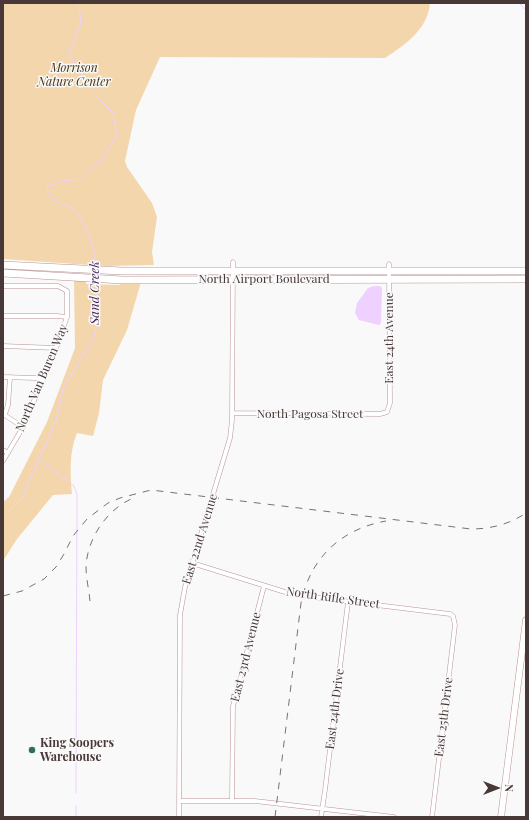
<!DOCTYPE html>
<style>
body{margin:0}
#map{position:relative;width:529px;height:820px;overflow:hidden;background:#f9f9f9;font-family:"Playfair Display",serif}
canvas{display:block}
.frame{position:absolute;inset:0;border:4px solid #483838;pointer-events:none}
.north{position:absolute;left:477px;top:768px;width:40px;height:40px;-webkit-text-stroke:3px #f9f9f9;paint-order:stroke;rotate:90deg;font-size:11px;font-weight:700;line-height:16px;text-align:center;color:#483838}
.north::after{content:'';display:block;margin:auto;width:14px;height:18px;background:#483838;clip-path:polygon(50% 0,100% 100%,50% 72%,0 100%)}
</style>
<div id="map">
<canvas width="529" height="820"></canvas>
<div class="frame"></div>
<div class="north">N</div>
</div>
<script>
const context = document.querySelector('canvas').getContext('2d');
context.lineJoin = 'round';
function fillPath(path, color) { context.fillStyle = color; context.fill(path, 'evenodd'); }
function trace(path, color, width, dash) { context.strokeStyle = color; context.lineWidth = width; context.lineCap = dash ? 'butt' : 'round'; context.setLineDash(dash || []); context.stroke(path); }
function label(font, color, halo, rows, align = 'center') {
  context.font = font + ' "Playfair Display",serif'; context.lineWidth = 3; context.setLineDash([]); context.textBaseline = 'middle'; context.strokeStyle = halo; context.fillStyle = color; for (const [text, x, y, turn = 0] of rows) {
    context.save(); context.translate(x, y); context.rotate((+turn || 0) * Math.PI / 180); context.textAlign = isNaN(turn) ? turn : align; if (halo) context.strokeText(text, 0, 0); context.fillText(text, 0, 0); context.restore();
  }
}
fillPath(new Path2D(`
 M3,3h427c-2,26 -25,42 -45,55l-225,-1 -24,53 -11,51 2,6 25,36 5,14 -5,35 2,13 -49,1 -102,-7z
 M74,280l12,1v3l33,1 2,-1v-1l20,-1 -14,48 -24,50 -4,33 -6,23 -16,-3c-8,19 -7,41 -5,61l-19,1 -36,44 -14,22v-59l6,-5 38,-75 28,-74z`), '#f3d6ac');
fillPath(new Path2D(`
 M374,286h6l2,2 -1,35 -2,2 -20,-5 -4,-7 2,-10 11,-15z`), '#eed1fe');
trace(new Path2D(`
 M79,3l2,22 -13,30 12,14 7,17 26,27 4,23 -15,23 -21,20 -19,2 -14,5 -1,3c2,3 3,6 5,9 5,7 17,6 24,13 9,10 20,43 20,56
 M519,3l7,7
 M39,459l35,27 3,8 -1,299
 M3,517l18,-18 35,-78 8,-35 30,-49 3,-14 1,-26 -1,-15
 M76,817v-11`), '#eed1fe', 1);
const street = new Path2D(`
 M3,286h55l9,5v26l-11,31 -33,79 -20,34
 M3,316h54l10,1
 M3,346l53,2
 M3,377l32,1 8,2
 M232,413l148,1 7,-2 3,-9 -1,-139
 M3,414l20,13
 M5,414l3,-9 2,-28
 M3,450l5,3
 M192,563l93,29 18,4 147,18 3,2 2,9 -23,192
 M232,800l1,-94 31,-120
 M179,801h76l139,16
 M179,817l1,-202 5,-28 45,-149 2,-18 1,-158
 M321,817l4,-27 23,-188`);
const secondary = new Path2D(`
 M501,817l25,-197`);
const primary = new Path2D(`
 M3,265l119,6h404
 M3,273l119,7 404,-1`);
trace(street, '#b99294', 5);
trace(secondary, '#b99294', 7);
trace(primary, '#b99294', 8);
trace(street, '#fff', 4);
trace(secondary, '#fff', 6);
trace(primary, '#fff', 7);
trace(new Path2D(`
 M3,596l19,-5 22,-12 12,-12 8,-13 9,-18 14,-17 21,-16 12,-5 31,-8 320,39c20,0 39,-5 55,-16
 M90,601c-1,-11 -4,-23 -4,-34 1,-29 22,-60 50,-70
 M275,817l26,-214c9,-45 40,-74 85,-82`), '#7b7070', 1, [7, 7]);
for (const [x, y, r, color] of [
 [32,750,4,"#316f5b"]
]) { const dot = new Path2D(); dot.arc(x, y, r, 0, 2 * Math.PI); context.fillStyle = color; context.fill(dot); trace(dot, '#f9f9f9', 1.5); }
label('italic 12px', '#48330f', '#f9f9f9', [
 ["Morrison",74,68],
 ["Nature Center",74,82]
]);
label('12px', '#483838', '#f9f9f9', [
 ["North Airport Boulevard",264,279],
 ["East 24th Avenue",389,338,-90],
 ["North Van Buren Way",42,378,-67],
 ["North Pagosa Street",310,414],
 ["East 22nd Avenue",200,539,-73],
 ["North Rifle Street",333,598,8],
 ["East 23rd Avenue",246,657,-76],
 ["East 24th Drive",335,709,-83],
 ["East 25th Drive",444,717,-83]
]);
label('bold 12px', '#483838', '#f9f9f9', [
 ["King Soopers",40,743],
 ["Warehouse",40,757]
], 'left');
label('italic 13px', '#442156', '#f9f9f9', [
 ["Sand Creek",95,293,-90]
]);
</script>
